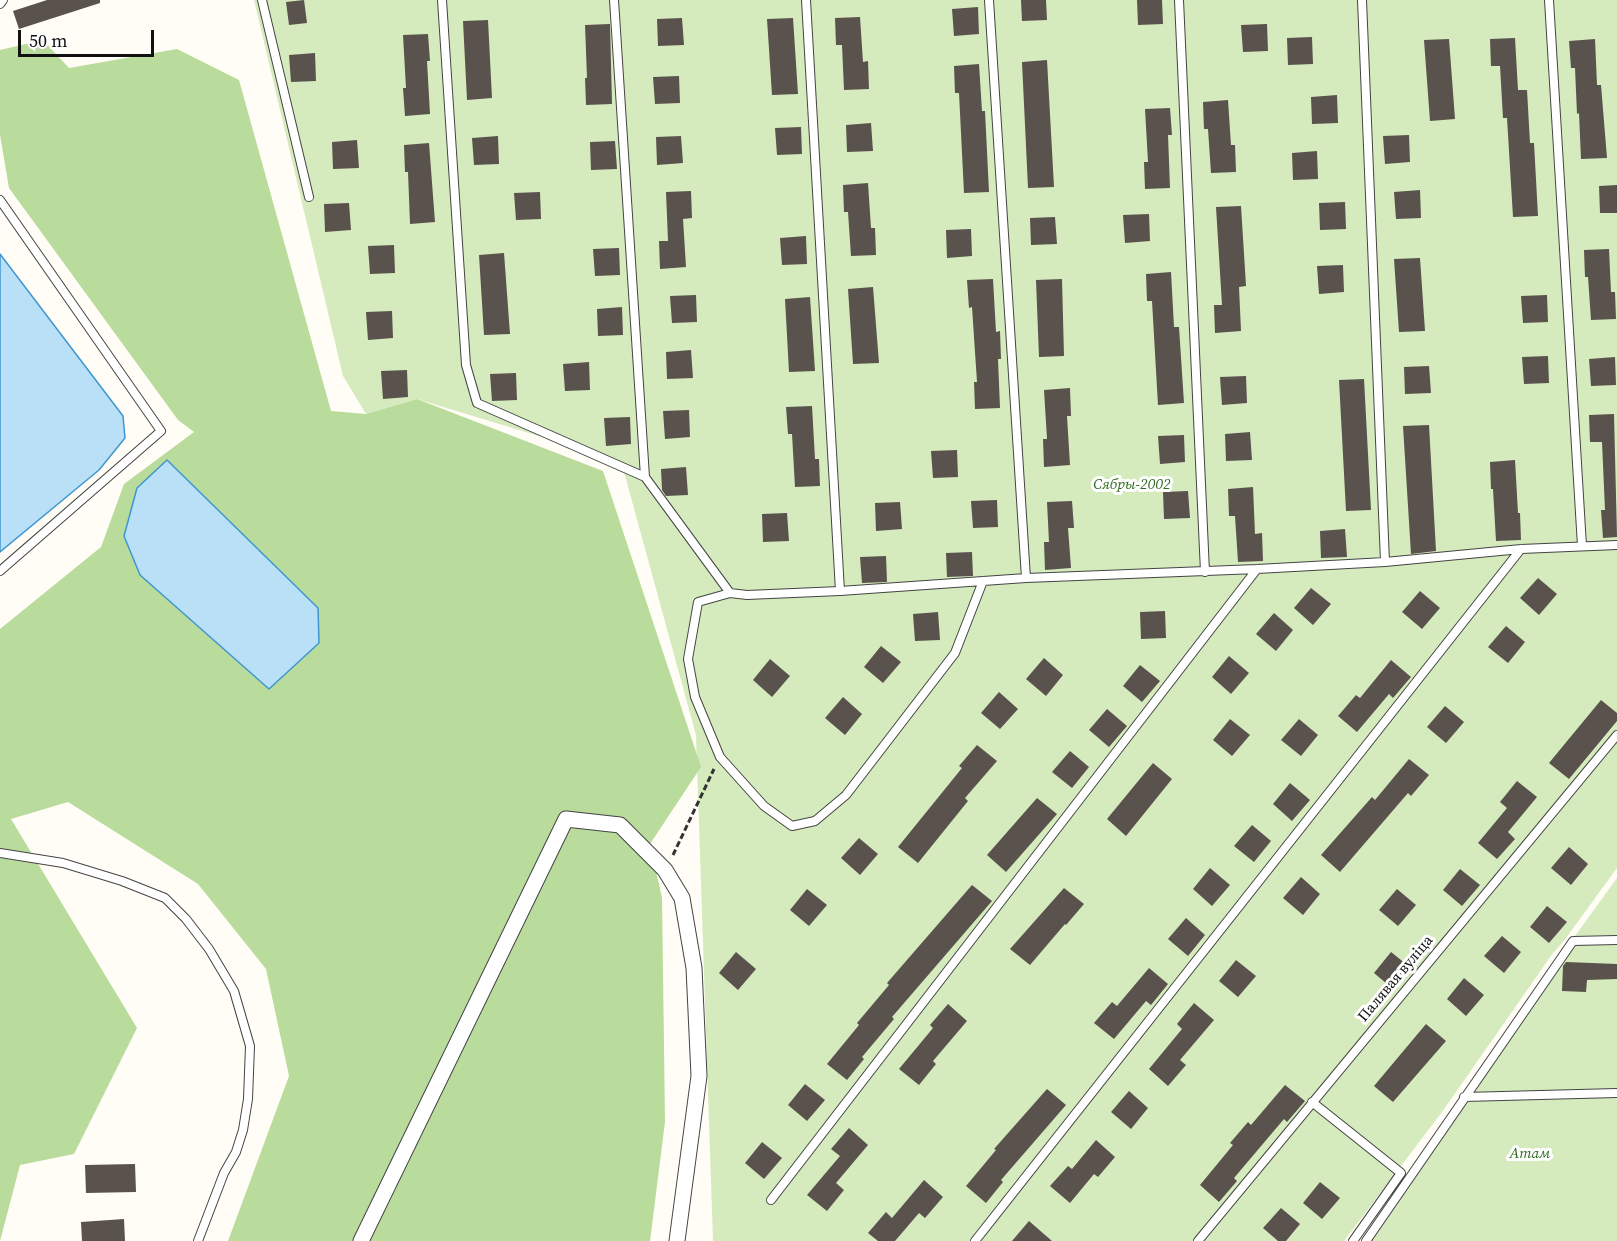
<!DOCTYPE html>
<meta charset="utf-8">
<style>
body{margin:0}
#map{position:relative;width:1617px;height:1241px;overflow:hidden;background:#fffdf5;font-family:"Source Serif 4",serif}
canvas{display:block}
.scale{position:absolute;left:18px;top:30px;width:136px;height:27px;box-sizing:border-box;border:3px solid #111;border-top:0;padding-left:8px;font-size:18px;line-height:21px;white-space:nowrap;color:#111;-webkit-text-stroke:4px #fff;paint-order:stroke}
</style>
<div id="map">
<canvas width="1617" height="1241"></canvas>
<div class="scale">50 m</div>
</div>
<script>
const context = document.querySelector('canvas').getContext('2d');
context.lineJoin = 'round';
function fillPath(path, color) { context.fillStyle = color; context.fill(path, 'evenodd'); }
function trace(path, color, width, dash) { context.strokeStyle = color; context.lineWidth = width; context.lineCap = dash ? 'butt' : 'round'; context.setLineDash(dash || []); context.stroke(path); }
function label(font, color, halo, rows, align = 'center') {
  context.font = font + ' "Source Serif 4",serif'; context.lineWidth = 6; context.setLineDash([]); context.textBaseline = 'middle'; context.strokeStyle = halo; context.fillStyle = color; for (const [text, x, y, turn = 0] of rows) {
    context.save(); context.translate(x, y); context.rotate((+turn || 0) * Math.PI / 180); context.textAlign = isNaN(turn) ? turn : align; if (halo) context.strokeText(text, 0, 0); context.fillText(text, 0, 0); context.restore();
  }
}
fillPath(new Path2D(`
 M254,0h1363v868l-54,74 -10,11 -111,159 -98,129h-631l-17,-506 -75,-274 -204,-62 -51,15 -23,-38z
 M1617,878v363h-251l185,-272z`), '#d5ebbd');
fillPath(new Path2D(`
 M43,40l26,28 108,-19 62,31 92,331 35,3 51,-15 186,72 98,296 -51,77 12,54 3,224 -15,119h-422l61,-165 -23,-107 -68,-85 -130,-82 -57,17 126,209 -63,126 -54,11 -20,76v-612l101,-82 23,-63 70,-52 -16,-12 -169,-232 -9,-53v-85z`), '#b9dc9c');
const water = new Path2D(`
 M0,254l123,162 2,22 -26,32 -99,82z
 M167,460l151,148 1,35 -50,46 -129,-114 -16,-39 13,-48z`);
fillPath(water, '#b9e0f7');
trace(water, '#3f96cf', 1.5);
fillPath(new Path2D(`
 M47,0h53v3l-81,26 -6,-18z
 M304,0l3,23 -18,2 -3,-23z
 M1021,0h25l1,20 -25,1z
 M1137,0h25l1,24 -25,1z
 M978,7l1,27 -25,2 -2,-27z
 M860,17l3,45 5,-1 1,28 -25,1 -2,-45h-6l-1,-27z
 M682,18l2,27 -26,1 -1,-27z
 M793,18l5,76 -26,1 -5,-76z
 M488,20l4,78 -25,2 -4,-79z
 M610,24l2,80 -26,1 -1,-27h2l-2,-53z
 M1267,24l1,27 -25,1 -2,-27z
 M428,34l2,27h-3l3,53 -25,2 -2,-28h3l-3,-53z
 M1312,37l1,27 -25,1 -1,-27z
 M1515,38l3,52h9l3,53h4l4,73 -25,1 -6,-99h-4l-3,-52h-9l-1,-27z
 M1449,39l6,80 -25,2 -6,-81z
 M1595,39l2,46h4l6,73 -26,1 -2,-46 -2,1 -2,-46h-4l-2,-27z
 M315,53l1,28 -25,1 -2,-27z
 M1047,60l7,127 -26,1 -6,-126z
 M979,64l3,47h3l4,81 -25,1 -5,-100h-4l-1,-27z
 M679,76l1,27 -25,1 -2,-27z
 M1337,95l1,28 -26,1 -1,-27z
 M1228,100l3,45h4l1,27 -25,1 -3,-44h-4l-1,-27z
 M1170,108l2,27h-4l2,53 -25,1 -1,-27h4l-3,-53z
 M871,123l2,28 -26,1 -1,-27z
 M801,127l1,27 -25,1 -2,-27z
 M1409,135l1,27 -25,2 -2,-28z
 M498,136l1,28 -25,1 -2,-27z
 M681,136l2,27 -26,2 -1,-28z
 M357,140l2,28 -26,1 -1,-27z
 M615,141l2,28 -26,1 -1,-28z
 M429,143l6,79 -25,2 -2,-52h-3l-1,-27z
 M1317,151l1,28 -25,1 -1,-27z
 M868,183l3,45h4l1,27 -25,1 -3,-44h-4l-1,-27z
 M1617,185v28h-17l-1,-27z
 M1420,190l1,28 -25,1 -2,-27z
 M691,191l1,27 -9,1 3,48 -26,2 -1,-28h9l-2,-49z
 M540,192l1,27 -25,1 -2,-27z
 M1345,202l1,27 -26,1 -1,-27z
 M349,203l2,27 -26,2 -1,-28z
 M1241,206l5,80 -7,1 2,44 -26,2 -1,-28h8l-6,-98z
 M1149,214l1,27 -25,2 -2,-28z
 M1055,217l2,27 -26,1 -1,-27z
 M971,229l1,27 -25,2 -1,-28z
 M806,236l1,28 -25,1 -2,-27z
 M394,245l1,28 -25,1 -2,-28z
 M619,248l1,27 -25,1 -2,-27z
 M1609,249l2,43h4l1,27 -25,1 -3,-43h-3l-1,-27z
 M504,253l6,81 -26,1 -5,-80z
 M1420,258l5,73 -26,1 -5,-73z
 M1343,265l1,27 -25,2 -2,-28z
 M1171,272l3,55h5l5,76 -26,2 -6,-104h-5l-1,-27z
 M993,279l3,53 4,-1 1,28h-3l2,49 -25,1 -1,-27h3l-5,-75 -3,1 -2,-28z
 M1062,279l2,77 -25,1 -3,-77z
 M873,287l6,76 -26,1 -5,-75z
 M696,295l1,27 -25,1 -2,-27z
 M1547,295l1,27 -25,1 -2,-27z
 M810,297l5,74 -26,1 -4,-73z
 M622,307l1,28 -25,1 -1,-27z
 M392,311l1,27 -25,2 -2,-28z
 M691,350l2,28 -26,1 -1,-27z
 M1548,356l1,27 -25,1 -2,-27z
 M1615,357l1,28 -25,1 -2,-27z
 M589,362l1,28 -25,1 -2,-27z
 M1429,366l2,27 -26,1 -1,-27z
 M407,370l1,27 -25,2 -2,-28z
 M516,373l1,27 -25,1 -2,-27z
 M1246,376l1,27 -25,2 -2,-28z
 M1364,379l7,131 -25,1 -7,-131z
 M1070,388l1,28h-4l3,49 -26,2 -1,-28h4l-3,-49z
 M812,406l3,53h4l1,27 -25,1 -3,-53h-4l-2,-27z
 M689,410l1,27 -25,2 -2,-28z
 M1614,414l3,123 -14,1 -2,-28h11h-7l-3,-68h-12l-1,-27z
 M630,417l1,27 -25,2 -2,-28z
 M1429,425l7,126 -25,3 -8,-128z
 M1250,432l2,28 -26,1 -1,-27z
 M1184,435l1,27 -25,2 -2,-28z
 M957,450l1,27 -25,1 -2,-27z
 M1515,460l3,53h2l1,27 -25,1 -3,-52h-2l-1,-27z
 M686,467l2,28 -22,1 -4,-6 -1,-21z
 M1253,487l2,47 7,-1 1,28 -25,1 -3,-46h-6l-1,-27z
 M1188,491l2,27 -26,1 -1,-27z
 M997,500l1,27 -25,1 -2,-27z
 M1072,501l2,27h-6l3,40 -26,2 -1,-28h5l-2,-40z
 M900,502l2,27 -26,2 -1,-28z
 M787,513l2,28 -26,1 -1,-28z
 M1345,529l2,28 -26,1 -1,-27z
 M972,552l1,24 -26,1 -1,-24z
 M886,556l1,26 -25,1 -2,-26z
 M1538,578l19,16 -18,21 -19,-17z
 M1311,588l20,16 -18,21 -19,-17z
 M1420,591l20,17 -18,21 -20,-17z
 M1165,611l1,27 -25,1 -1,-27z
 M938,612l2,28 -25,1 -2,-27z
 M1274,613l19,17 -17,21 -20,-17z
 M1506,626l19,16 -17,21 -20,-16z
 M881,646l20,16 -18,21 -19,-16z
 M1229,656l20,17 -18,21 -19,-17z
 M1044,658l19,17 -17,21 -20,-17z
 M770,659l20,17 -18,21 -19,-17z
 M1391,660l20,17 -18,21 -4,-4 -32,38 -19,-16 18,-21 4,3z
 M1140,665l20,16 -18,21 -19,-16z
 M999,692l19,17 -18,20 -19,-16z
 M843,697l19,17 -17,21 -20,-17z
 M1601,700l16,13v8l-48,58 -20,-16z
 M1445,706l19,16 -18,21 -19,-16z
 M1107,709l20,17 -18,21 -20,-17z
 M1230,719l20,16 -18,21 -19,-16z
 M1299,719l19,16 -17,21 -20,-16z
 M977,745l20,16 -32,37 3,3 -50,62 -20,-16 64,-79 -3,-2z
 M1070,751l19,16 -17,21 -20,-16z
 M1409,759l20,16 -18,21 -3,-3 -68,79 -19,-17 51,-58 3,3z
 M1153,763l19,16 -46,57 -19,-17z
 M1517,781l20,16 -29,35 7,7 -18,20 -19,-16 29,-35 -7,-6z
 M1290,783l20,17 -18,21 -19,-17z
 M1037,798l20,16 -51,58 -19,-17z
 M1252,825l19,16 -17,21 -20,-16z
 M859,838l19,16 -18,21 -19,-17z
 M1569,847l19,17 -17,21 -20,-17z
 M1210,868l20,17 -18,21 -19,-17z
 M1460,869l20,16 -18,21 -19,-16z
 M1301,877l19,17 -17,21 -20,-17z
 M972,885l20,16 -100,116 2,2 -32,38 2,2 -17,21 -20,-16 32,-39 -2,-2 32,-38 -2,-2z
 M1064,888l20,16 -18,21 -1,-1 -35,41 -20,-16z
 M807,889l20,16 -18,21 -19,-16z
 M1397,889l19,16 -18,21 -19,-16z
 M1547,906l20,16 -18,21 -19,-16z
 M1186,918l19,17 -17,21 -20,-17z
 M1502,936l19,16 -17,21 -20,-17z
 M736,952l20,17 -18,21 -19,-17z
 M1391,952l20,16 -18,21 -19,-16z
 M1236,960l20,16 -18,21 -19,-16z
 M1566,962l51,2v15l-30,1 -1,12 -24,-1 1,-25z
 M1149,968l19,16 -17,21 -5,-4 -32,38 -20,-16 18,-21 5,4z
 M1464,978l20,17 -18,21 -19,-17z
 M1194,1003l20,17 -34,40 6,5 -18,21 -19,-17 33,-40 -5,-5z
 M948,1004l19,17 -34,40 3,3 -17,21 -20,-16 34,-41 -3,-3z
 M1426,1024l20,17 -53,61 -19,-16z
 M805,1084l20,16 -18,21 -19,-16z
 M1285,1085l20,16 -18,21 -3,-3 -50,59 3,3 -18,21 -19,-17 33,-40 -3,-2 18,-21 3,3z
 M1047,1089l19,16 -65,75 2,2 -17,21 -20,-17 30,-36 -2,-1z
 M1129,1091l19,17 -17,21 -20,-17z
 M849,1128l19,17 -32,38 8,7 -17,21 -20,-16 33,-39 -9,-7z
 M1096,1140l19,17 -17,20 -4,-3 -24,29 -20,-17 18,-20 4,3z
 M762,1142l20,16 -18,21 -19,-16z
 M135,1164l1,28 -50,1 -1,-28z
 M924,1180l19,17 -18,21 -6,-5 -24,28h-17l-10,-8 18,-21 6,6z
 M1320,1182l20,16 -18,21 -19,-16z
 M1281,1208l19,16 -14,17h-8l-15,-13z
 M124,1219l1,22h-43l-1,-19z
 M1029,1221l23,20h-40z`), '#5a524d');
const lane = new Path2D(`
 M262,0l47,197
 M442,0l24,365 11,38 168,74 85,116 17,2 93,-4 186,-13 231,-9 128,-7 136,-13 96,-4
 M614,0l31,477
 M806,0l34,591
 M989,0l37,578
 M1179,0l26,572
 M1362,0l23,562
 M1549,0l33,546
 M0,4l3,-4
 M0,200l161,231 -161,140
 M730,593l-32,9 -10,57 7,38 25,60 44,49 28,20 23,-5 31,-26 109,-142 28,-72
 M0,853l63,10 59,18 43,17 21,21 23,30 25,42 16,55 -2,53 -5,31 -7,22 -12,21 -26,68
 M1464,1097l153,-4
 M1312,1102l89,71 -48,68
 M771,1200l486,-631
 M975,1241l546,-692
 M1198,1241l419,-506
 M1366,1241l207,-300 44,-1`);
const street = new Path2D(`
 M361,1241l205,-422 54,6 45,45 17,28 12,70 5,108 -22,165`);
trace(lane, '#444', 10);
trace(street, '#444', 17);
trace(new Path2D(`
 M673,855l41,-86`), '#333', 3, [6, 3]);
trace(lane, '#fff', 8);
trace(street, '#fff', 15);
label('italic 15px', '#2f6b1f', '#fff', [
 ["Сябры-2002",1132,485],
 ["Атам",1530,1154]
]);
label('15px', '#111', '#fff', [
 ["Палявая вуліца",1396,979,-50]
]);
</script>
